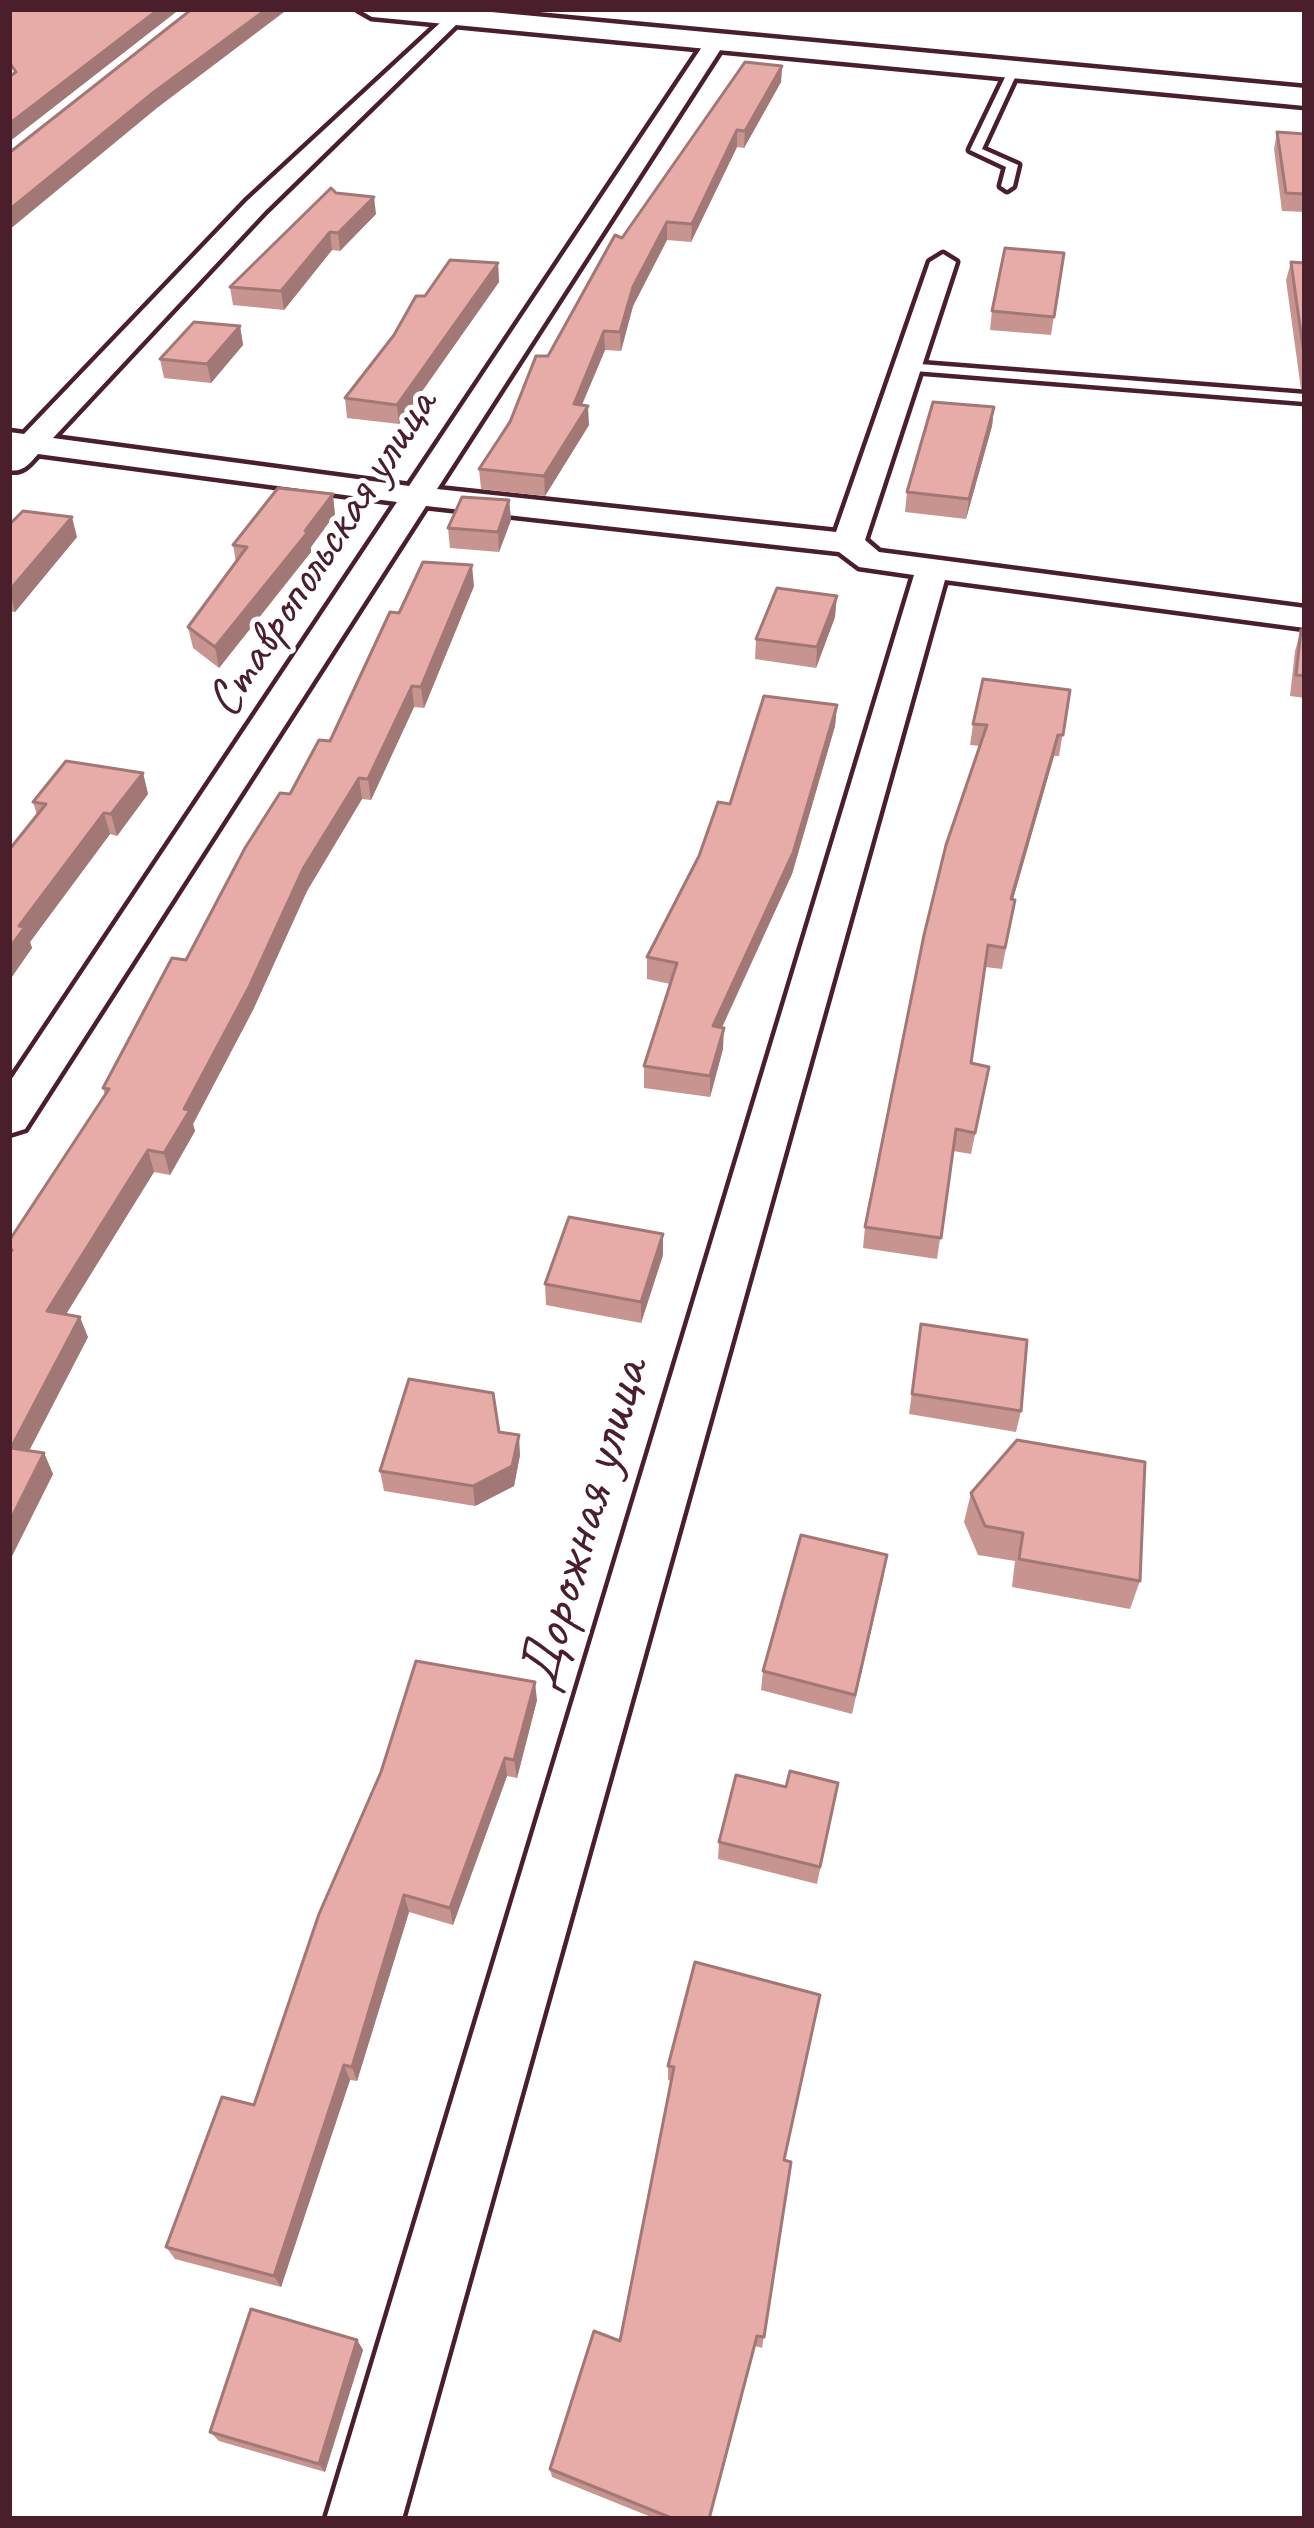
<!DOCTYPE html>
<meta charset="utf-8">
<style>
body{margin:0}
#map{position:relative;width:1314px;height:2528px;overflow:hidden;background:#fff;font-family:Caveat,sans-serif}
canvas{display:block}
.frame{position:absolute;inset:0;border:12px solid #4a1f2b;pointer-events:none}
</style>
<div id="map">
<canvas width="1314" height="2528"></canvas>
<div class="frame"></div>
</div>
<script>
const context = document.querySelector('canvas').getContext('2d');
context.lineJoin = 'round';
function trace(path, color, width, dash) { context.strokeStyle = color; context.lineWidth = width; context.lineCap = dash ? 'butt' : 'round'; context.setLineDash(dash || []); context.stroke(path); }
function fillPath(path, color) { context.fillStyle = color; context.fill(path, 'evenodd'); }
function label(font, color, halo, rows, align = 'center') {
  context.font = font + ' Caveat,sans-serif'; context.lineWidth = 10; context.setLineDash([]); context.textBaseline = 'middle'; context.strokeStyle = halo; context.fillStyle = color; for (const [text, x, y, turn = 0] of rows) {
    context.save(); context.translate(x, y); context.rotate((+turn || 0) * Math.PI / 180); context.textAlign = isNaN(turn) ? turn : align; if (halo) context.strokeText(text, 0, 0); context.fillText(text, 0, 0); context.restore();
  }
}
const lane = new Path2D(`
 M1014,66l5,3 -37,80 36,16 -5,21 -6,4 -6,-4 5,-19 -36,-17 39,-81z
 M907,363l398,31v8l-403,-32 -2,-3z`);
const street = new Path2D(`
 M453,11l10,6 -3,4 -195,190 -212,227 356,48 297,-445 10,-6 10,6 -289,448 399,43 94,-270 13,-8 13,8 -91,278 14,12 426,56v20l-360,-48 -543,1939h-76l588,-1944 -55,-8 -20,-15 -413,-46 -401,623 -16,5v-51l388,-581 -359,-48c-8,9 -15,19 -29,16v-38l15,2 223,-233z`);
const secondary = new Path2D(`
 M358,9h101l846,79v18l-933,-89z`);
trace(lane, '#4a1f2b', 9);
trace(street, '#4a1f2b', 9);
trace(secondary, '#4a1f2b', 9);
fillPath(lane, '#fff');
fillPath(street, '#fff');
fillPath(secondary, '#fff');
fillPath(new Path2D(`
 M782,66l-1,16 -37,66 -7,-1 -46,95 -24,-2 -34,66 -12,45 -16,-1 -23,55 7,20 -44,71 -64,-7 -2,-20 143,-231z
 M1277,132l28,2v78l-23,-1 -8,-62z
 M336,193l40,21 -36,37 -8,-1 -48,60 -51,-5 -3,-18z
 M1064,253l-13,82 -61,-5 2,-19z
 M1291,262l14,1v128l-4,-2 -15,-109z
 M498,263l1,19 -100,142 -52,-6 -2,-20 80,-102z
 M240,326l3,19 -32,38 -47,-5 -4,-19z
 M994,407l-2,19 -26,93 -61,-7 2,-20z
 M509,500l2,20 -12,32 -49,-4 -2,-20z
 M335,514l-24,33v5l-92,116 -26,-20 -5,-21 48,-65 -3,-17z
 M9,525l68,12 -62,75 -6,-1z
 M474,586l-50,122 -10,-1 -43,93 -9,-1 -55,92 -54,119 -60,114 2,7 -25,44 -16,-3 -88,142 22,23 -59,114 15,2 9,21 -44,88v-321l96,-146 -2,-7 187,-294 40,-53 69,-128z
 M835,617l-19,51 -61,-9 1,-20z
 M1301,630l4,1v67l-15,-2 5,-45z
 M1070,690l-11,66h-5l-41,143 2,1 -13,69 -17,-2 -14,96 18,4 -18,87 -18,-3 -16,108 -74,-11 2,-21 115,-481 -10,-1 3,-21z
 M837,705l-2,21 -43,148 -70,154 1,21 -13,48 -66,-9v-22l26,-82 -23,-5v-22l83,-153z
 M143,773l5,21 -31,42 -7,-2 -80,108 2,6 -23,33v-131l28,-35 -4,-13z
 M663,1234v21l-22,68 -95,-18 -1,-21z
 M921,1324l100,87 -5,21 -107,-18z
 M499,1432l21,23 -6,31 -39,20 -91,-15 -4,-20z
 M971,1493l169,88 -10,28 -118,-22 3,-26 -37,-6 -14,-33z
 M884,1575l-32,139 -91,-24 2,-19z
 M537,1700l-20,78 -10,-2 -54,149 -44,-13 -52,169 -7,-1 -69,207 -106,-28 -9,-12 88,-142z
 M838,1783l-21,101 -99,-25 1,-17 67,-55z
 M695,1962l89,198 7,2 -29,186 -7,-2 -45,173h-54l-104,-42 -2,-8 70,-128 51,-260 -3,-1v-14z
 M357,2340l6,10 -38,122 -106,-31 -9,-9z`), '#c79490');
fillPath(new Path2D(`
 M159,9h21l-171,133v-18z
 M267,9h21l-131,99 -148,122v-20l145,-118z
 M782,66l-1,16 -37,66 1,-17z
 M737,130v17l-46,95 1,-18z
 M374,197l2,17 -36,37 -2,-18z
 M667,222v18l-34,66 -12,45 -1,-19 13,-45z
 M330,232l2,18 -48,60 -3,-19z
 M498,263l1,19 -100,142 -2,-19z
 M240,326l3,19 -32,38 -4,-19z
 M604,331l1,19 -31,73v-19z
 M588,406l1,19 -44,71 -1,-20z
 M994,407l-2,19 -26,93 3,-20z
 M333,494l2,20 -24,33v5l-92,116 -4,-21z
 M509,500l2,20 -12,32 -1,-20z
 M72,517l5,20 -62,75 -5,-20z
 M472,565l2,21 -50,122 -3,-21z
 M837,596l-2,21 -19,51 1,-21z
 M412,686l2,21 -43,93 -3,-21z
 M837,705l-2,21 -43,148 -80,174 1,-22z
 M1058,735l-4,21 -47,164 4,-21z
 M143,773l5,21 -31,42 -6,-22z
 M359,778l3,21 -55,92 -54,119 -60,114 2,7 -25,44 -6,-22 20,-44 119,-240z
 M104,813l6,21 -80,108 2,6 -23,33v-32l10,-23z
 M724,1028l-1,21 -13,48v-21z
 M148,1150l6,22 -99,160 -8,-21z
 M663,1234v21l-22,68v-21z
 M80,1317l8,20 -68,131 -9,-20z
 M519,1435l1,20 -6,31 -39,20 -2,-20z
 M44,1453l9,21 -44,88v-39z
 M535,1682l2,18 -20,78 -3,-18z
 M505,1758l2,18 -54,149 -3,-17z
 M404,1895l5,17 -52,169 -5,-14z
 M344,2065l6,15 -69,207 -7,-11z
 M357,2340l6,10 -38,122 -6,-8z`), '#a27876');
const building = new Path2D(`
 M9,9l107,1 43,-1 -150,115v-47l7,-5 -7,-10z
 M192,9h75l-113,83 -145,118v-57z
 M745,62l37,4 -37,65 -8,-1 -45,94 -25,-2 -34,65 -13,45 -16,-1 -30,73 14,2 -44,70 -65,-7 31,-47 26,-66h12l67,-121 7,3z
 M1277,132l28,2v60l-19,-1z
 M331,188l5,5 38,4 -36,36 -8,-1 -49,59 -51,-4z
 M1005,248l59,5 -10,64 -62,-6z
 M450,260l48,3 -101,142 -52,-7 49,-63 22,-39h9z
 M1291,262l14,1v99z
 M194,322l46,4 -33,38 -47,-5z
 M933,402l61,5 -25,92 -62,-7z
 M278,488l55,6 -28,37 3,1 -93,115 -27,-20 59,-80 -14,-2z
 M462,497l47,3 -11,32 -50,-4z
 M23,511l49,6 -63,74v-66z
 M423,562l49,3 -51,122 -9,-1 -44,93 -9,-1 -56,91 -55,120 -64,120 6,1 -26,43 -16,-3 -101,161 33,6 -69,131 33,5 -35,70v-269l3,-4 -3,-1v-8l100,-152 -6,-1 69,-130 14,2 59,-112 35,-55 10,1 29,-54 11,1 60,-129 9,1z
 M777,588l60,8 -20,51 -61,-8z
 M1301,630l4,1v45l-9,-1z
 M983,679l87,11 -7,45h-5l-47,164 4,1 -10,48 -17,-3 -17,118 18,4 -14,66 -19,-4 -15,109 -76,-11 59,-292 22,-90 41,-120 -14,-1z
 M764,696l73,9 -44,148 -80,173 11,2 -14,48 -66,-10 33,-103 -30,-6 52,-101 19,-54 12,2z
 M66,761l77,12 -32,41 -7,-1 -85,113 6,1 -16,22v-99l37,-46 -13,-2z
 M569,1217l94,17 -22,68 -96,-18z
 M921,1324l106,16 -6,71 -109,-17z
 M409,1379l84,14 6,39 20,3 -7,31 -39,20 -93,-15z
 M1017,1440l128,22 -5,119 -121,-22 4,-26 -38,-7 -14,-33z
 M801,1535l86,20 -32,140 -92,-24z
 M416,1661l119,21 -21,78 -9,-2 -55,150 -46,-13 -52,172 -8,-2 -70,211 -108,-29 56,-150 32,8 65,-191 62,-142z
 M790,1771l48,12 -18,84 -101,-25 17,-67 50,12z
 M695,1962l125,33 -36,165 7,2 -27,175 -7,-1 -48,183h-35l-124,-50 44,-138 26,10 54,-274 -6,-1z
 M251,2309l106,31 -38,124 -109,-32z`);
fillPath(building, '#e7aca8');
trace(building, '#a27876', 3);
label('51px', '#4a1f2b', '#fff', [
 ["Ставропольская улица",323,554,-57]
]);
label('60px', '#4a1f2b', '#fff', [
 ["Дорожная улица",585,1525,-74]
]);
</script>
